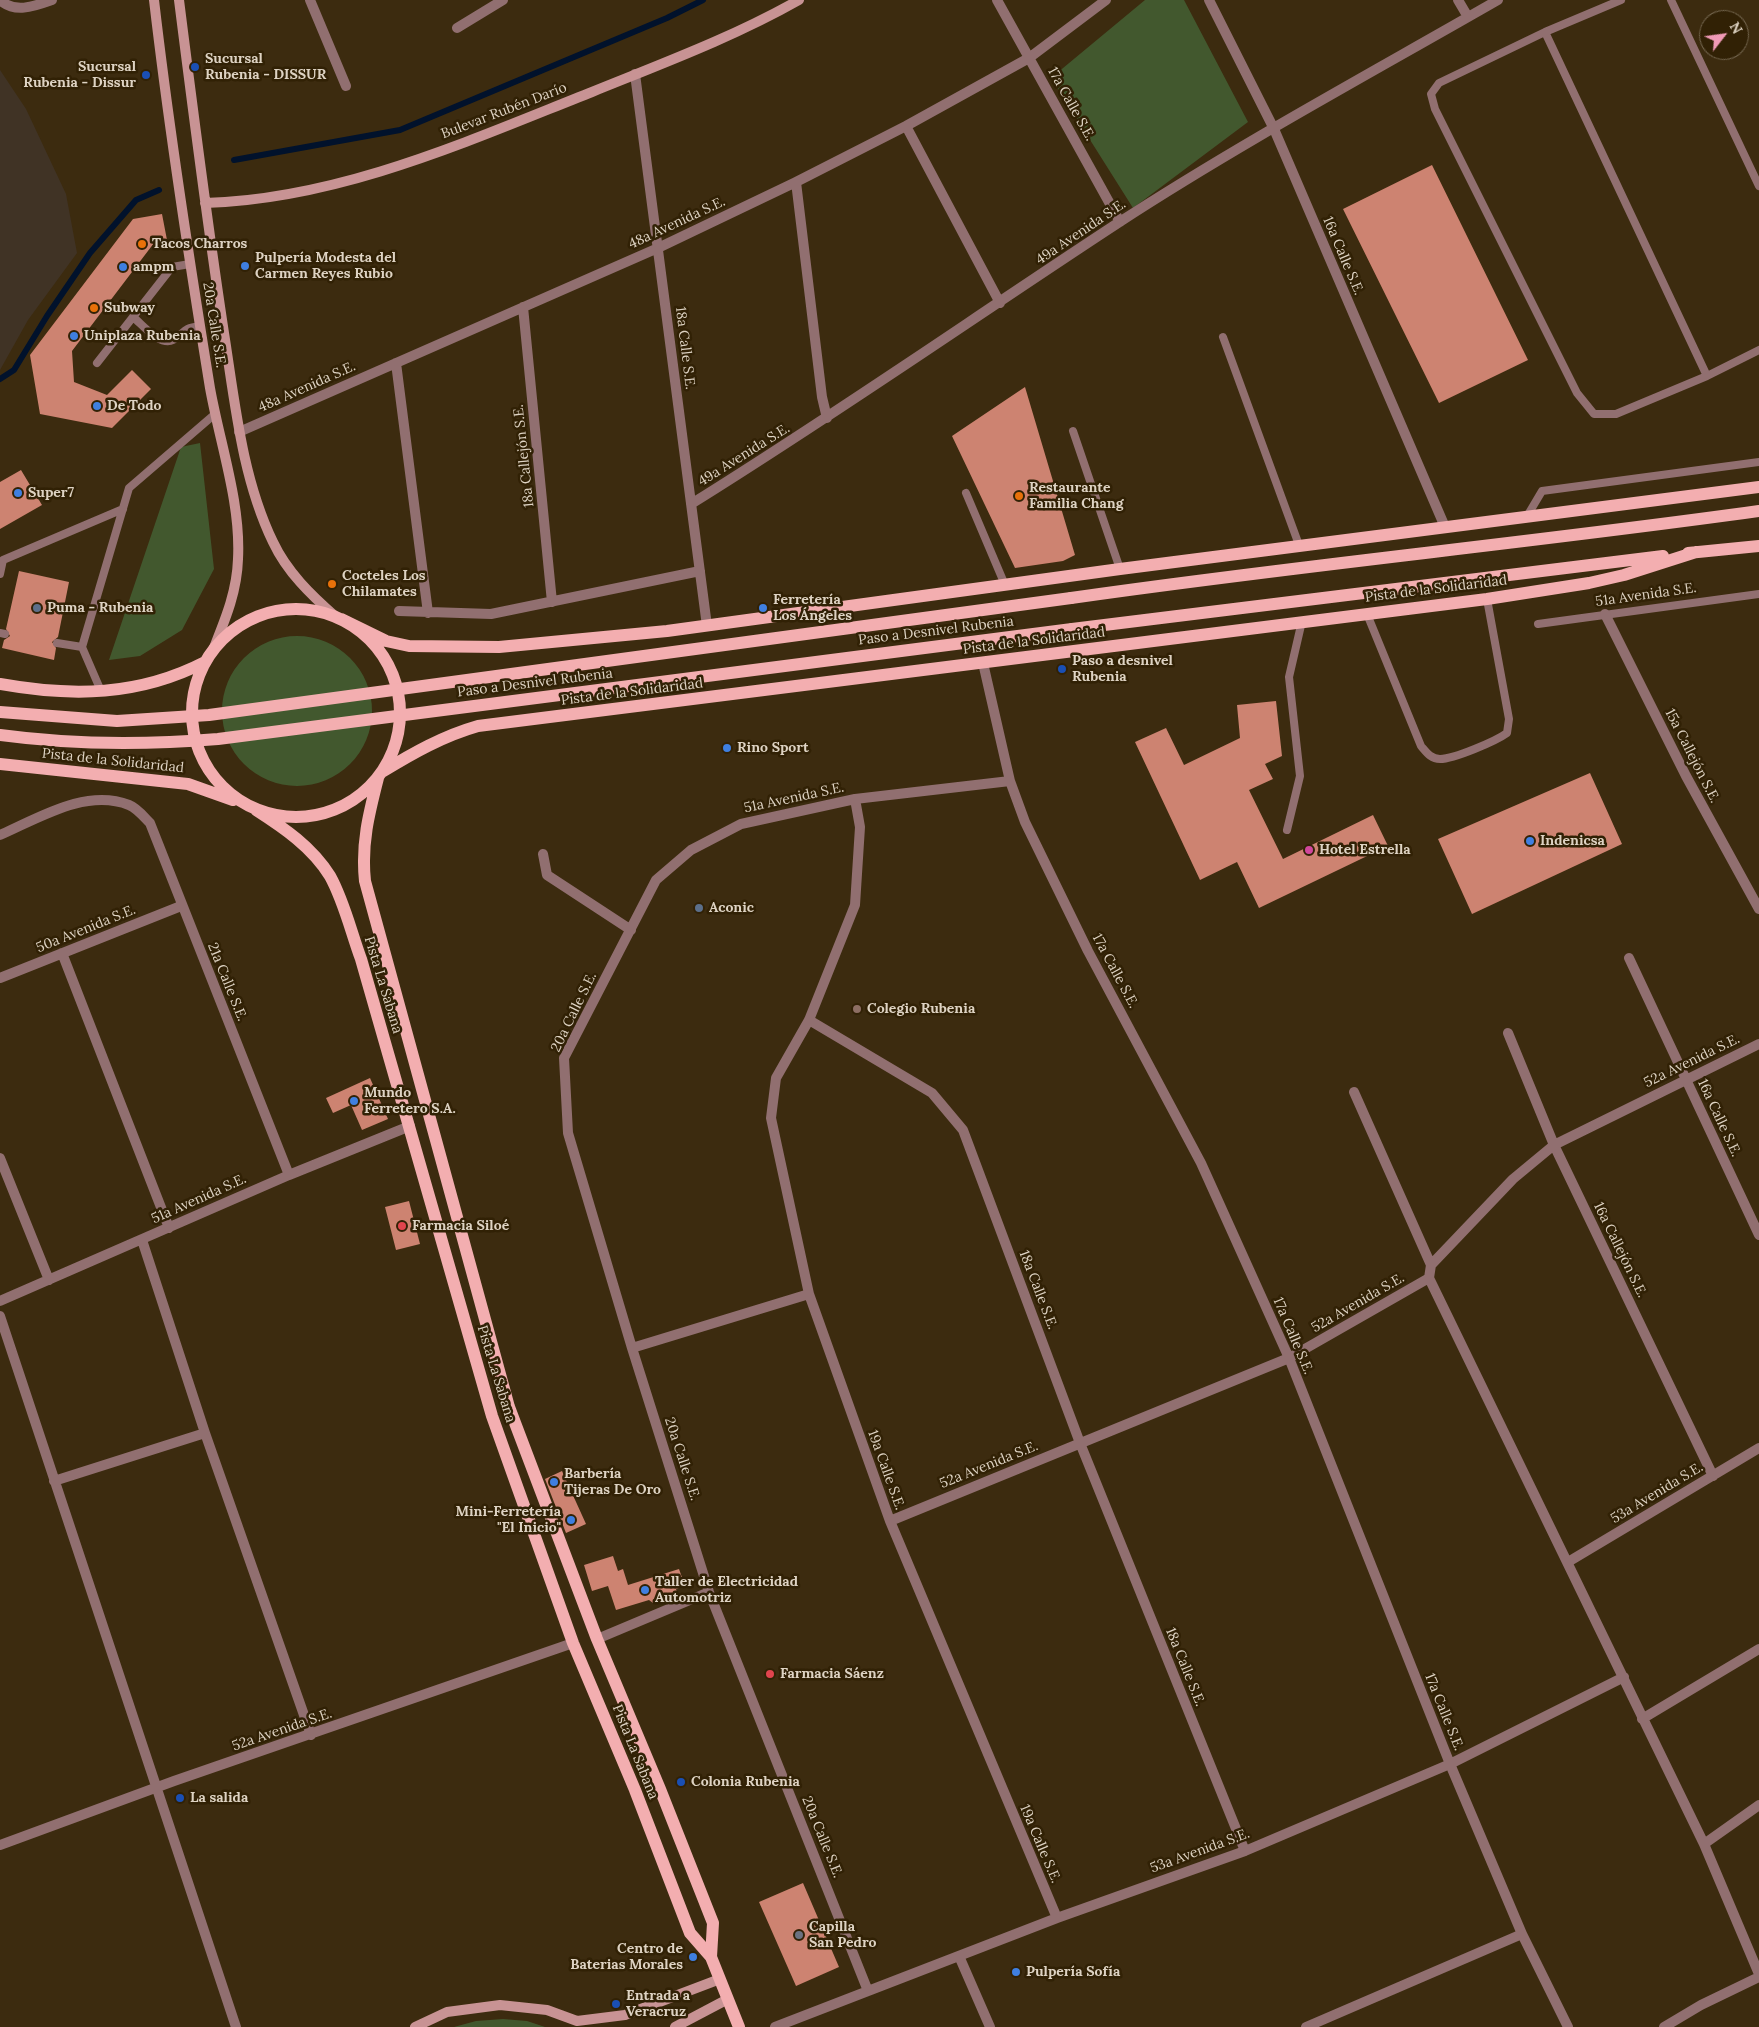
<!DOCTYPE html>
<meta charset="utf-8">
<style>
body{margin:0}
#map{position:relative;width:1759px;height:2027px;overflow:hidden;background:#3c2b0f;font-family:Lora,serif}
canvas{display:block}
.north{position:absolute;left:1699px;top:10px;width:50px;height:50px;box-sizing:border-box;background:#312105;border:1px solid #766851;border-radius:50%;rotate:60deg;font-size:14px;font-weight:700;line-height:20px;text-align:center;color:#ded3c3}
.north::after{content:'';display:block;margin:auto;width:18px;height:22px;background:#f09ab6;clip-path:polygon(50% 0,100% 100%,50% 72%,0 100%)}
</style>
<div id="map">
<canvas width="1759" height="2027"></canvas>
<div class="north">N</div>
</div>
<script>
const context = document.querySelector('canvas').getContext('2d');
context.lineJoin = 'round';
function fillPath(path, color) { context.fillStyle = color; context.fill(path, 'evenodd'); }
function trace(path, color, width, dash) { context.strokeStyle = color; context.lineWidth = width; context.lineCap = dash ? 'butt' : 'round'; context.setLineDash(dash || []); context.stroke(path); }
function label(font, color, halo, rows, align = 'center') {
  context.font = font + ' Lora,serif'; context.lineWidth = 5; context.setLineDash([]); context.textBaseline = 'middle'; context.strokeStyle = halo; context.fillStyle = color; for (const [text, x, y, turn = 0] of rows) {
    context.save(); context.translate(x, y); context.rotate((+turn || 0) * Math.PI / 180); context.textAlign = isNaN(turn) ? turn : align; if (halo) context.strokeText(text, 0, 0); context.fillText(text, 0, 0); context.restore();
  }
}
fillPath(new Path2D(`
 M0,70l26,39 40,85 11,59 -49,67 -28,50z`), '#403325');
fillPath(new Path2D(`
 M1145,0h39l64,122 -115,86 -82,-130z
 M200,443l14,126 -32,61 -42,26 -31,4 72,-213z
 M222 711a75 75 0 1 1 150 0a75 75 0 1 1-150 0Z
 M503,2019l24,2 18,6h-91l22,-6z`), '#42582e');
trace(new Path2D(`
 M234,160l166,-30 267,-112 36,-18
 M0,379l14,-9 33,-54 43,-63 46,-53 23,-10`), '#01122c', 6);
fillPath(new Path2D(`
 M1432,165l96,195 -89,43 -96,-194z
 M162,214l5,26 -13,3 -82,108 2,31 33,13 25,-25 19,19 -39,39 -72,-14 -10,-59 103,-136z
 M1025,387l50,168 -12,6 -48,7 -63,-132z
 M21,470l21,35 -42,24v-47z
 M19,571l50,11 -11,55 -6,5 4,6 -2,12 -52,-12 2,-8 6,-4 -4,-7z
 M1276,701l6,55 -17,8 8,15 -24,11 34,69 90,-44 15,31 -129,62 -22,-46 -37,18 -65,-138 31,-14 18,37 56,-27 -3,-33z
 M1590,773l32,71 -150,70 -34,-75z
 M370,1078l18,41 -26,11 -11,-25 -18,8 -7,-15z
 M409,1201l11,43 -24,6 -11,-43z
 M562,1471l24,53 -20,9 -21,-54z
 M613,1556l5,15 5,-2 5,16 51,-16 6,17 -9,3 2,6 -25,8 -4,-3 -33,10 -8,-24 -16,5 -8,-26z
 M803,1883l36,84 -43,19 -37,-84z`), '#cd8371');
trace(new Path2D(`
 M1621,0l-76,32 -106,51 -8,11 4,15 142,284 17,21h22l91,-38 52,-26
 M1671,0l88,186
 M1545,32l162,344
 M133,317c9,7 27,30 40,23 14,-8 7,-11 27,-14
 M1223,337l76,208
 M97,363l75,-96 18,-3
 M1073,431l47,138
 M966,493l39,92
 M1526,518l16,-27 217,-29
 M0,574l3,-14 120,-51
 M1367,614l54,132c6,7 10,13 19,13 14,0 56,-18 67,-26l2,-14 -22,-120
 M1538,624l221,-30
 M0,633l5,1
 M57,643l25,4 19,44
 M82,647l47,-159 86,-74
 M1287,830l13,-54 -11,-99 13,-56`), '#916f70', 8);
trace(new Path2D(`
 M0,0c15,14 35,6 52,0
 M310,0l36,86
 M997,0l123,222
 M1209,0l65,129 171,398
 M1458,0l10,17
 M457,28l46,-28
 M635,74l72,552
 M906,126l94,177
 M796,182l26,215 5,21
 M523,307l29,295
 M396,363l32,250
 M239,432l419,-184 138,-66 110,-56 123,-68 77,-58
 M691,504c145,-90 285,-188 427,-281 123,-80 253,-150 380,-223
 M399,611l92,3 209,-43
 M1605,614l81,162 73,133
 M983,663l27,118 15,41 63,129 113,212 88,195 161,406 72,170 46,93
 M855,799l5,28 -5,78 -46,115 -33,58 -5,40 38,176 81,227 167,397
 M0,835c39,-17 86,-47 129,-30 8,3 15,12 21,18l139,352
 M543,854l4,21 84,55
 M62,953l107,275
 M1629,958l130,277
 M0,978l181,-72
 M809,1020l123,73 31,37 117,313 165,408
 M1508,1033l46,112 159,331
 M1354,1092l77,173
 M0,1158l49,122
 M142,1240l63,193 106,302
 M1429,1278l275,566 55,130
 M0,1301l289,-126 121,-49
 M0,1316l236,711
 M632,1348l177,-54
 M54,1481l151,-48
 M890,1521l399,-163 140,-80 2,-13 82,-86 41,-34 205,-101
 M1568,1562l191,-114
 M597,1639l112,-47
 M1642,1719l117,-70
 M1704,1844l55,-39
 M0,1845l174,-64 399,-138
 M959,1956l31,71
 M868,1991l-159,-399 -77,-244 -64,-215 -4,-75 92,-178 35,-30 50,-26 114,-25 155,-18
 M775,2027l282,-109 188,-67 205,-87 174,-87
 M1306,2027l216,-93
 M1664,2027l37,-22 58,-28`), '#916f70', 10);
trace(new Path2D(`
 M154,0c15,130 35,259 56,388 10,56 31,115 28,171 -1,33 -13,61 -25,91
 M179,0c14,111 28,222 45,333 11,70 18,145 49,209 14,30 38,53 63,75
 M205,203c135,-4 263,-62 387,-111 69,-28 142,-55 207,-92
 M415,2027l32,-15 53,-7 47,5 30,11 48,-6 95,-36
 M675,2027l53,-28`), '#c89394', 10);
trace(new Path2D(`
 M1688,553l71,-7
 M1071,598c229,-33 459,-55 688,-87
 M192 713a104 104 0 1 1 208 0a104 104 0 1 1-208 0Z
 M341,619l45,22 23,5 90,1 168,-16 453,-62 639,-82
 M1072,629l591,-73
 M0,684c72,13 139,12 205,-22
 M0,764l188,20 45,16
 M382,772c31,-19 61,-36 96,-46l1009,-127 102,-16 35,-8 72,-23
 M378,778c-9,35 -17,66 -13,103l144,526 88,232 63,150 53,134 -2,34
 M256,810c28,18 56,37 74,66 14,25 21,56 31,83l131,457 81,227 62,147 55,143 21,24 28,70`), '#f3aeb0', 12);
trace(new Path2D(`
 M0,712l117,9 92,-6 862,-117
 M0,735c73,10 144,10 218,4l854,-110`), '#f3aeb0', 12);
for (const [x, y, r, color] of [
 [195,67,5,"#1a4fb4"],
 [146,75,5,"#1a4fb4"],
 [142,244,5,"#e8710a"],
 [245,266,5,"#3f7fe0"],
 [123,267,5,"#3f7fe0"],
 [94,308,5,"#e8710a"],
 [74,336,5,"#3f7fe0"],
 [97,406,5,"#3f7fe0"],
 [18,493,5,"#3f7fe0"],
 [1019,496,5,"#e8710a"],
 [332,584,5,"#e8710a"],
 [37,608,5,"#5c6f8a"],
 [763,608,5,"#3f7fe0"],
 [1062,669,5,"#1a4fb4"],
 [727,748,5,"#3f7fe0"],
 [1530,841,5,"#3f7fe0"],
 [1309,850,5,"#d1479c"],
 [699,908,5,"#5c6f8a"],
 [857,1009,5,"#8d6e63"],
 [354,1101,5,"#3f7fe0"],
 [402,1226,5,"#e0444e"],
 [554,1482,5,"#3f7fe0"],
 [571,1520,5,"#3f7fe0"],
 [645,1590,5,"#3f7fe0"],
 [770,1674,5,"#e0444e"],
 [681,1782,5,"#1a4fb4"],
 [180,1798,5,"#1a4fb4"],
 [799,1935,5,"#6b7280"],
 [693,1957,5,"#3f7fe0"],
 [1016,1972,5,"#3f7fe0"],
 [616,2004,5,"#1a4fb4"]
]) { const dot = new Path2D(); dot.arc(x, y, r, 0, 2 * Math.PI); context.fillStyle = color; context.fill(dot); trace(dot, '#312105', 2); }
label('bold 14px', '#ded3c3', '#312105', [
 ["Sucursal",205,59],
 ["Rubenia - DISSUR",205,75],
 ["Sucursal",136,67,"right"],
 ["Rubenia - Dissur",136,83,"right"],
 ["Tacos Charros",152,244],
 ["Pulpería Modesta del",255,258],
 ["Carmen Reyes Rubio",255,274],
 ["ampm",133,267],
 ["Subway",104,308],
 ["Uniplaza Rubenia",84,336],
 ["De Todo",107,406],
 ["Restaurante",1029,488],
 ["Familia Chang",1029,504],
 ["Super7",28,493],
 ["Cocteles Los",342,576],
 ["Chilamates",342,592],
 ["Ferretería",773,600],
 ["Los Ángeles",773,616],
 ["Puma - Rubenia",47,608],
 ["Paso a desnivel",1072,661],
 ["Rubenia",1072,677],
 ["Rino Sport",737,748],
 ["Indenicsa",1540,841],
 ["Hotel Estrella",1319,850],
 ["Aconic",709,908],
 ["Colegio Rubenia",867,1009],
 ["Mundo",364,1093],
 ["Ferretero S.A.",364,1109],
 ["Farmacia Siloé",412,1226],
 ["Barbería",564,1474],
 ["Tijeras De Oro",564,1490],
 ["Mini-Ferretería",561,1512,"right"],
 ["\"El Inicio\"",561,1528,"right"],
 ["Taller de Electricidad",655,1582],
 ["Automotriz",655,1598],
 ["Farmacia Sáenz",780,1674],
 ["Colonia Rubenia",691,1782],
 ["La salida",190,1798],
 ["Capilla",809,1927],
 ["San Pedro",809,1943],
 ["Centro de",683,1949,"right"],
 ["Baterias Morales",683,1965,"right"],
 ["Pulpería Sofía",1026,1972],
 ["Entrada a",626,1996],
 ["Veracruz",626,2012]
], 'left');
label('14px', '#ded3c3', '#312105', [
 ["17a Calle S.E.",1071,104,61],
 ["Bulevar Rubén Darío",504,111,-21],
 ["48a Avenida S.E.",677,223,-25],
 ["49a Avenida S.E.",1081,232,-34],
 ["16a Calle S.E.",1343,256,67],
 ["20a Calle S.E.",214,325,81],
 ["18a Calle S.E.",685,348,83],
 ["48a Avenida S.E.",307,387,-24],
 ["49a Avenida S.E.",744,455,-32],
 ["18a Callejón S.E.",524,456,-96],
 ["Pista de la Solidaridad",1436,589,-7],
 ["51a Avenida S.E.",1646,595,-8],
 ["Paso a Desnivel Rubenia",936,631,-7],
 ["Pista de la Solidaridad",1034,641,-7],
 ["Paso a Desnivel Rubenia",535,683,-7],
 ["Pista de la Solidaridad",632,692,-7],
 ["15a Callejón S.E.",1692,756,63],
 ["Pista de la Solidaridad",113,761,6],
 ["51a Avenida S.E.",794,798,-12],
 ["50a Avenida S.E.",86,929,-22],
 ["17a Calle S.E.",1115,971,62],
 ["21a Calle S.E.",227,982,68],
 ["Pista La Sabana",383,985,73],
 ["20a Calle S.E.",574,1012,-64],
 ["52a Avenida S.E.",1692,1061,-26],
 ["16a Calle S.E.",1719,1118,65],
 ["51a Avenida S.E.",199,1199,-24],
 ["16a Callejón S.E.",1620,1250,64],
 ["18a Calle S.E.",1038,1290,69],
 ["52a Avenida S.E.",1358,1303,-30],
 ["17a Calle S.E.",1293,1336,67],
 ["Pista La Sabana",496,1374,73],
 ["20a Calle S.E.",682,1459,72],
 ["52a Avenida S.E.",989,1465,-22],
 ["19a Calle S.E.",886,1470,70],
 ["53a Avenida S.E.",1657,1493,-31],
 ["18a Calle S.E.",1185,1667,68],
 ["17a Calle S.E.",1444,1712,68],
 ["52a Avenida S.E.",282,1730,-19],
 ["Pista La Sabana",635,1752,68],
 ["20a Calle S.E.",822,1837,68],
 ["19a Calle S.E.",1040,1844,67],
 ["53a Avenida S.E.",1200,1851,-20]
]);
</script>
